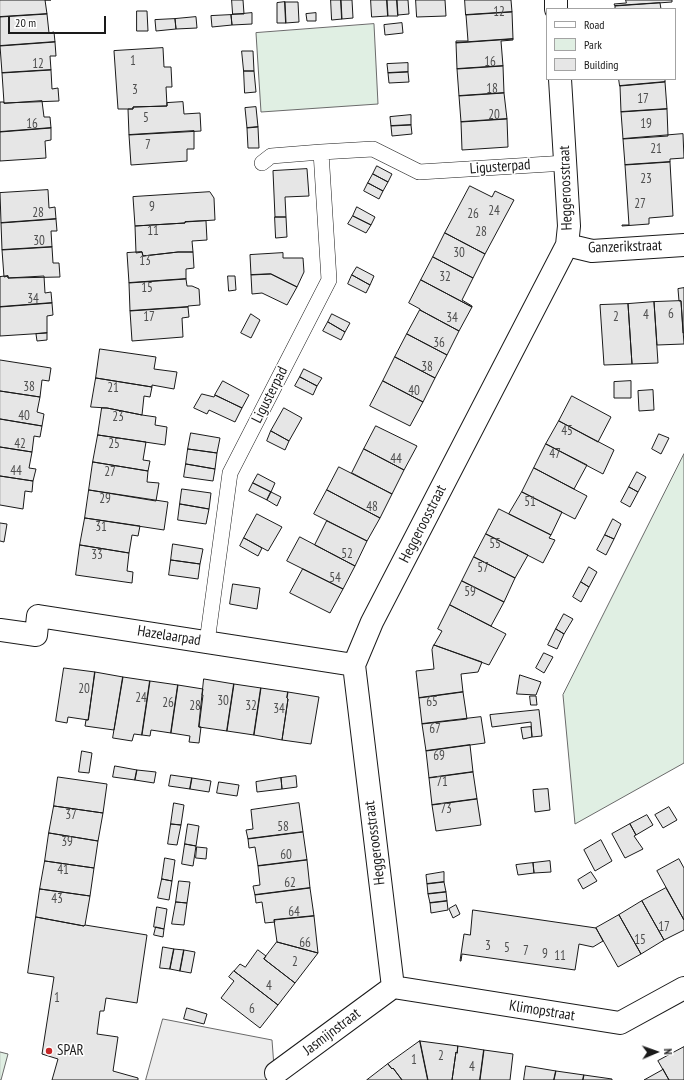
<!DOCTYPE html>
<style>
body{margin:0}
#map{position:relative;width:684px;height:1080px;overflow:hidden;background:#fff;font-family:"PT Sans Narrow",sans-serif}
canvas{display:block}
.legend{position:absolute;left:546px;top:8px;width:130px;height:72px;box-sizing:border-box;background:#fff;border:1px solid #a3a3a3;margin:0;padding:5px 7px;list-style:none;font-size:12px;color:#1a1a1a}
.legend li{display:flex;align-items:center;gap:8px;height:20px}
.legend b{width:20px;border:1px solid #a3a3a3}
.north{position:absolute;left:636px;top:1032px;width:40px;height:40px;-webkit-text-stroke:3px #fff;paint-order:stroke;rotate:88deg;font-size:11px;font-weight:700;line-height:16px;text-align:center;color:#1a1a1a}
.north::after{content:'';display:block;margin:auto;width:14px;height:18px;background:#1a1a1a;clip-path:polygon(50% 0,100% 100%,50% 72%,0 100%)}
.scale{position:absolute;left:8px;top:16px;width:98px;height:18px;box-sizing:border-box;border:2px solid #1a1a1a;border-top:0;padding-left:5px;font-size:12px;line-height:14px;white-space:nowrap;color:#1a1a1a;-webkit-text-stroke:3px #fff;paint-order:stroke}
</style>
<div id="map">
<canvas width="684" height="1080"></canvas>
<ul class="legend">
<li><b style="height:5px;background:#fff"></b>Road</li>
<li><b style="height:11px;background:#e0efe3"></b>Park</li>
<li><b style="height:11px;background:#e6e6e6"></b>Building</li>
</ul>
<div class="north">N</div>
<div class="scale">20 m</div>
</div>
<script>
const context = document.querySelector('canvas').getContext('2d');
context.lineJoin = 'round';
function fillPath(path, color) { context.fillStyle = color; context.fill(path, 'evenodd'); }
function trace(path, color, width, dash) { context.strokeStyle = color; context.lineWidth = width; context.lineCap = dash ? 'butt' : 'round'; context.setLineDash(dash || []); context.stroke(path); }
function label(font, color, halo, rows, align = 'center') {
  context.font = font + ' "PT Sans Narrow",sans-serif'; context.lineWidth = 3; context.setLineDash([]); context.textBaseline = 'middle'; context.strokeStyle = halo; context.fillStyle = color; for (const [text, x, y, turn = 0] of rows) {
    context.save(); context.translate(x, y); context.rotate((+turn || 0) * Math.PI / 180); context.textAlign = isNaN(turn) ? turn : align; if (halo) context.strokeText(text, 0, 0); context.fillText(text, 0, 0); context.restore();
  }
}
const green = new Path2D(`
 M374,24l4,80 -117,8 -5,-79z
 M684,454v309l-109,61 -12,-129z
 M0,1052l8,2 -7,26h-1z`);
fillPath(green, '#e0efe3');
trace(green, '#6a6a6a', 1);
const parking = new Path2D(`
 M163,1019l109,21 3,40h-129z`);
fillPath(parking, '#ededed');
trace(parking, '#6a6a6a', 1);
const building = new Path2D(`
 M0,0h51h-6l2,14 -47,3z
 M232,0h11l1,14h-11z
 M331,0h10l1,19 -10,1z
 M341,0h11l1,18 -11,1z
 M371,0h16l1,16 -16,1z
 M387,0h10l1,16h-10z
 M397,0h11l1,14 -11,1z
 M416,0h29l1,16 -29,1z
 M465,0h46l1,12 -46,3z
 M626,0h46v2l-57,4 -1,-2 12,-1z
 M285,2h13l1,20 -13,1z
 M285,2l1,21h-9v-20z
 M660,3l1,6h-46v-3z
 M137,11h10l1,20h-11z
 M512,12l1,27 -57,4v-2h12l-2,-26z
 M252,13v11l-20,1 -1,-10z
 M316,13v8h-9l-1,-7z
 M47,14l2,19 5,-1 1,10 -55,4v-29z
 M231,15l1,10 -20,2 -1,-11z
 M196,17l1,11 -21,1 -1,-10z
 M175,19l1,10 -20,2 -1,-11z
 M402,23l1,10 -18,2 -1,-10z
 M513,39v1l-12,1 2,25 -46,3 -1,-26z
 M55,42l1,14h-6l1,14 -49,3 -2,-27z
 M163,48l1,19h7l1,20h-6l1,19 -34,1v2h-15l-4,-58z
 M242,51h11l1,20h-10z
 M408,63v9l-20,1 -1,-9z
 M503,66l1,27 -45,3 -2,-27z
 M51,70l1,19 6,-1 1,13 -55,2 -2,-30z
 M244,71h10l2,21 -11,1z
 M408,72l1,10 -20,1 -1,-10z
 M619,79h46v3l-45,4z
 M665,82l2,27 -46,3 -1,-26z
 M504,93l3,26 -46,3 -2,-26z
 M42,101l2,16h6l1,11 -51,4v-30h4v1z
 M183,102l1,12 16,-1 1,18 -72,4 -1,-26h5v-2l34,-1v-3z
 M256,107l2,20 -11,1 -2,-20z
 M667,109l1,27 -45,3 -2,-27z
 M411,115v10l-20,1 -1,-9z
 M507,119l1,28 -46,3 -1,-28z
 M411,125l1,9 -20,2 -1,-10z
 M258,127l1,21h-11l-1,-20z
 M51,128v12l-6,1 1,17 -46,3v-29z
 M194,131v18h-7v12l-56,4 -2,-30z
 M683,134l1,24 -14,1v3l-45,3 -2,-26z
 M670,162l3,54 -24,2v6l-27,2v-1h7l-4,-60z
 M377,166l15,8 -4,8 -15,-8z
 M307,169l2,27 -24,1 1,20h-11l-2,-46z
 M373,174l15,8 -5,9 -15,-8z
 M368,183l15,8 -4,8 -15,-8z
 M470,186l22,11 3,-6 19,9 -29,54 -40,-21z
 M48,190l1,18 6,-1 1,12 -55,4 -1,-30z
 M210,192l4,6 1,22 -30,2v1l-50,3 -2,-29z
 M357,207l18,10 -4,8 -18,-9z
 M353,216l18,9 -5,8 -18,-9z
 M275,217h11l1,20 -11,1z
 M56,219l1,12h-6l1,16 -50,3 -1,-27z
 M206,221l1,19 -15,1 1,11h-15l-35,4 -1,-4 -6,1 -1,-27 50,-3v-1z
 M445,233l40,21 -12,24 -40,-21z
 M52,247l1,16h6l1,14 -52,1v-2l-4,1 -2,-27z
 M142,252l1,4 35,-4h15l1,16 -8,1v10l-57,4 -2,-30z
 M283,253v5h20l1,14 -7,15 -26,-13 -20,1 -1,-20z
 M433,257l40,21 -11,22 10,6v1l-51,-27z
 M357,267l17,9 -4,9 -18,-10z
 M271,274l26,13 -10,18 -25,-12 -10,1 -1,-19z
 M352,275l18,10 -4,8 -18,-9z
 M8,276v2l36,-2 1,17 6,-1 1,11 -52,4v-30z
 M228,276h7l1,14 -7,1z
 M186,279l1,7h5l7,3 1,16 -12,1v1l-58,4 -1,-28z
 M421,280l51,27 -13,24 -39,-21v-1l-11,-6z
 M684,288v45h-1l-2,-32h-2l-1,-12z
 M681,301l3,43 -27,1 -3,-43z
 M654,302l4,61 -26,1 -4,-60z
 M52,303l1,12 -6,1v17l-47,3v-29z
 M628,304l4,60 -28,1 -4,-60z
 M188,307l1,10 -7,1 1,19 -51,4 -2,-30z
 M420,310l39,21 -12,24 -40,-21z
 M251,314l9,6 -9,18 -10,-5z
 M332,314l18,9 -5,9 -17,-10z
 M328,322l17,10 -4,8 -18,-9z
 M47,333v7l-10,1 -1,-7z
 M407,334l40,21 -12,23 -40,-21z
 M100,349l56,8 -2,12 23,3 -3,17 -22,-4v2l-56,-9z
 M395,357l40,21 -12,24 -40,-21z
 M0,360l51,8 -2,13 -7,-1 -2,17 -40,-6z
 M304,369l18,9 -5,8 -17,-9z
 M300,377l17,9 -4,9 -18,-9z
 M96,378l56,9 -2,10 -6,-1 -2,19 -35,-7 -16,-1z
 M223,381l26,14 -7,13 -27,-13z
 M383,381l40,21 -13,24 -40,-20z
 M631,381v17h-17v-16z
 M653,390l1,20 -15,1 -1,-20z
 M0,391l40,6 -3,15 7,2 -2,12 -42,-7z
 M202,394l12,3 1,-2 27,13 -7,14 -26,-12 -2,4 -13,-6z
 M572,396l39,21 -13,25 -39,-21z
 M102,408h5l35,7 14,2 -1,8 12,2 -2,18 -67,-10z
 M284,408l18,10 -13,23 -18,-10z
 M0,419l42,7 -2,11 -6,-1 -2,16 -32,-5z
 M559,421l55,29 -11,24 -57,-30z
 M376,426l41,20 -13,24 -40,-21z
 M271,431l18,10 -4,9 -18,-9z
 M191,433l29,5 -3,15 -29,-4z
 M659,434l10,4 -8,16 -9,-5z
 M98,435l48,7 -3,18 7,1 -2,10 -55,-9z
 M546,444l41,21 -13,24 -40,-21z
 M0,447l32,5 -3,16 7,1 -3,12 -33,-5z
 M188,449l29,4 -2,16 -29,-5z
 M364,449l40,21 -12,24 -40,-21z
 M93,462l55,9 -1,11 12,1 -3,18 -67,-11z
 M186,464l29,5 -2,12 -29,-4z
 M339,467l53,27 -12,24 -53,-28z
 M534,468l53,28 -12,23 -53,-27z
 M637,472l9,5 -8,15 -9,-5z
 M258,474l17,9 -4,9 -18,-9z
 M0,476l33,5 -1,11 -7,-1 -2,18 -23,-4z
 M253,483l18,9 -4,8 -18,-9z
 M629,487l9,5 -8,15 -9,-5z
 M182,489l29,4 -2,16 -29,-5z
 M89,490l79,12 -4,28 -79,-12z
 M327,490l53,28 -13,23 -53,-27z
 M271,492l10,5 -4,9 -10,-6z
 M522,492l40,20 -11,23 -42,-21z
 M180,504l29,5 -3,15 -28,-4z
 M499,509l52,26 -2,3 6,2 -12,23 -57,-29z
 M257,514l25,13 -14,24 -24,-13z
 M85,518l55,8 -2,10 -6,-1 -3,18 -49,-8z
 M613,519l8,5 -7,15 -9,-4z
 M327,521l40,20 -12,25 -40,-21z
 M0,523l7,1 -3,18 -4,-1z
 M486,534l42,21 -13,23 -41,-21z
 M605,535l9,4 -8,16 -9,-5z
 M300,537l55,29 -12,23 -56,-28z
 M244,538l18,10 -4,8 -18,-10z
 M173,544l30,5 -3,15 -29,-4z
 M80,545l49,8 -2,18 6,1 -1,11 -56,-8z
 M474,557l41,21 -11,24 -42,-21z
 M171,560l29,4 -2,15 -29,-4z
 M589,567l8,5 -8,15 -8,-5z
 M303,569l40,20 -13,24 -40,-20z
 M462,581l42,21 -13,24 -41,-21z
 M581,582l8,5 -8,15 -8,-5z
 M233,584l27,4 -3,21 -27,-5z
 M450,605l56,29 -17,31 -55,-20 8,-14 -4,-2z
 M564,614l9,5 -9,15 -8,-5z
 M556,629l8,5 -7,15 -9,-4z
 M434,645l48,17 -4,10 -17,2 2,18 -44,6 -3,-27 18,-2 -2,-19z
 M544,653l9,4 -9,16 -8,-5z
 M64,668l31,4 -7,48 -20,-3 -1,6 -11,-2z
 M95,672l28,5 -9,53 -29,-4 1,-6h2z
 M520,675l21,7 -5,13 -19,-1z
 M123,677l27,4 -8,54 -8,-1 -2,7 -19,-3z
 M204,679l30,5 -7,47 -28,-4z
 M150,681l28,4 -7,48 -20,-3 -1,6 -8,-1z
 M234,684l27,4 -7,47 -27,-4z
 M178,685l25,4 -1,6h1l-4,32h2l-2,16 -10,-1 1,-6 -19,-3z
 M261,688l27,4 -1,6 1,1 -6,41 -28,-5z
 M288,692l31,5 -8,47 -29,-4 6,-41 -1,-1z
 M463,692l4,27 -45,5 -3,-26z
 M530,696h6l1,9h-6z
 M539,710l3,26 -10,1 -1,-15 -39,5 -2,-12z
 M481,717l4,26 -59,8 -4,-27z
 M531,727l1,10 -9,2 -2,-11z
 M470,745l3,27 -44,6 -3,-27z
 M82,751l10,2 -3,20 -10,-1z
 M115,766l22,4 -2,10 -22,-3z
 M137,770l19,2 -2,11 -19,-3z
 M473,772l4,27 -45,6 -3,-27z
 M171,775l21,3 -2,11 -21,-3z
 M296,776l1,11 -15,2 -1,-11z
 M58,777l49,7 -4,29 -49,-7z
 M192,778l19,3 -2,11 -19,-3z
 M281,778l1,11 -25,3 -1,-10z
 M219,782l20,3 -2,11 -20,-3z
 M548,789l2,21 -15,2 -2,-22z
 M477,799l4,26 -45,6 -4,-26z
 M174,803l10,2 -3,20 -10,-1z
 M299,803l4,29 -55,7 -2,-9 7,-1 -2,-19z
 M54,806l49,7 -5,28 -49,-8z
 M669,807l8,13 -14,8 -8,-13z
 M647,815l6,10 -17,10 -6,-11z
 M171,824l10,1 -4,20 -9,-1z
 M188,824l11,2 -3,20 -11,-2z
 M630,824l6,11 -2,1 9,13 -18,9 -13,-24z
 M303,832l4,28 -49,6 -3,-19 -6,1 -1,-9z
 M49,833l49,8 -4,27 -49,-7z
 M601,840l11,21 -17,10 -11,-21z
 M185,844l11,2 -3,20 -11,-2z
 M197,847l10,1 -1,11 -10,-1z
 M165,858l10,2 -3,21 -10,-2z
 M679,859l5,9v52l-27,-49z
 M307,860l3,28 -55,7 -2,-9 7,-1 -2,-19z
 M45,861l49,7 -4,28 -50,-7z
 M550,861l1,11 -17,1 -1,-10z
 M533,863l1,10 -16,2 -2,-10z
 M444,872v10l-17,2 -1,-9z
 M591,872l6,9 -14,8 -5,-9z
 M162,879l10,2 -3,19 -11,-2z
 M179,881l11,1 -3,21 -11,-1z
 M444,882l2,10 -18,2 -1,-10z
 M310,888l4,28 -40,4 1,2 -10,1 -3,-21 -6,1 -1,-8z
 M666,888l18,32v10l-20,10 -22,-39z
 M40,889l50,7 -5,29 -1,1 -48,-9z
 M446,892l1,9 -17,2 -2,-9z
 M447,901l1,9 -17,3 -1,-10z
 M642,901l22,39 -23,14 -22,-39z
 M176,902l11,1 -3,22 -12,-1z
 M456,905l4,9 -7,4 -4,-9z
 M157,907l10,2 -3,20 -10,-2z
 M473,910l123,18 7,13 -10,6 -14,-3 -4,26 -113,-16 -1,7h-1l4,-27 6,1z
 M619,915l22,39 -23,13 -22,-39z
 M314,916l4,37 -41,-11 -3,-22z
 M36,917l48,9 1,-1 62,10 -10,68 -31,-5 -2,13h-4l-3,23 21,3 -5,34 25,7v2h-86l6,-21 -16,-5 12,-77 -26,-4z
 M156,927l8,2 -1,8 -9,-2z
 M277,942l41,11 -23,30 -31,-24z
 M163,947l11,2 -4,20 -10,-1z
 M174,949l10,1 -4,21 -10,-2z
 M184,950l11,2 -4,21 -11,-2z
 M258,950l8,6 -2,3 31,24 -17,22 -44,-34 6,-7 5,3z
 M234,971l44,34 -18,23 -39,-30 13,-17 -5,-4z
 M187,1008l20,6 -3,10 -20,-5z
 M420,1041l8,39h-26l-9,-12 -1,1 -4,-5z
 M420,1041l38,5 -1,7 -1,-1 -4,28h-24z
 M458,1046l26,4 -4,30h-28l4,-28 1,1z
 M684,1047v33h-15l-11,-19z
 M484,1050l29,4 -3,26h-30z
 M388,1064l4,5 1,-1 9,12h-35z
 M526,1066l30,5 -2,9h-30z
 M663,1069l6,11h-25l18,-10z
 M556,1071l28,4 -1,5h-29z
 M584,1075l28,4v1h-29z`);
fillPath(building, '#e6e6e6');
trace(building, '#1a1a1a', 1);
const service = new Path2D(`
 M262,163l9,-7 50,-4
 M207,642l23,-169 99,-193 -8,-128 52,-3 46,23 147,-9`);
const minor = new Path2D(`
 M556,0v9
 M567,245l25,6 92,-6
 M0,630l36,5 2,-19 316,49
 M393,987l-39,-322 18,-43 195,-377 2,-19 -9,-147
 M393,987l227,36 64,-35
 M276,1073l117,-86`);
trace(service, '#1a1a1a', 16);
trace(minor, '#1a1a1a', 24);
trace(service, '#fff', 15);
trace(minor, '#fff', 22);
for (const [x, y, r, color] of [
 [49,1051,4,"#c62828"]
]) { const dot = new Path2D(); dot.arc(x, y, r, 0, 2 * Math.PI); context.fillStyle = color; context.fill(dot); trace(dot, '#fff', 1.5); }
label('13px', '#4d4d4d', null, [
 ["12",499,12],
 ["1",133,61],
 ["16",490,62],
 ["12",38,64],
 ["18",492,89],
 ["3",135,90],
 ["17",643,99],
 ["20",494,115],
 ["5",146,118],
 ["16",32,124],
 ["19",646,124],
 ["7",148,145],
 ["21",656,149],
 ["23",646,179],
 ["27",640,204],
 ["9",152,207],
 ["24",494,211],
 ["28",38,213],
 ["26",473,214],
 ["11",153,231],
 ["28",481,232],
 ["30",39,241],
 ["30",459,253],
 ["13",145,261],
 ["32",445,277],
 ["15",147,288],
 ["34",33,299],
 ["6",671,314],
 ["4",646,315],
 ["17",149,317],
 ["2",616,317],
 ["34",452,318],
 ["36",439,343],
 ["38",427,367],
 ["38",29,387],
 ["21",113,388],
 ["40",414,391],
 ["40",24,416],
 ["23",118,417],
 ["45",567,431],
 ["42",20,444],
 ["25",114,444],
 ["47",555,454],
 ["44",396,459],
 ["44",16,471],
 ["27",110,472],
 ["29",105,499],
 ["51",530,502],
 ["48",372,507],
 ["31",101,527],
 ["55",495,544],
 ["52",347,554],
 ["33",97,555],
 ["57",483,568],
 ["54",335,578],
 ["59",470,592],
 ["20",84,689],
 ["24",141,698],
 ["30",223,701],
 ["65",432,702],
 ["26",168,703],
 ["28",195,706],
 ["32",251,706],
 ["34",279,709],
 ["67",435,729],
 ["69",439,756],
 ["71",442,782],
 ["73",446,809],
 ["37",71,815],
 ["58",283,827],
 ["39",67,842],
 ["60",286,855],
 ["41",63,870],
 ["62",290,883],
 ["43",57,899],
 ["64",294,912],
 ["17",664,927],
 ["15",640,940],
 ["66",305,943],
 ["3",488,946],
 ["5",507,948],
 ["7",526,951],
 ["9",545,954],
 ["11",560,956],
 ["2",295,962],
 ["4",269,986],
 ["1",57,998],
 ["6",252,1009],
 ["2",441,1056],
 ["1",414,1060],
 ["4",472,1067]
]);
label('15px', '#1a1a1a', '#fff', [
 ["Ligusterpad",500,167,-4],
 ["Heggeroosstraat",566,188,-92],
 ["Ganzerikstraat",625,247,-2],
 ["Ligusterpad",270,395,-63],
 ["Heggeroosstraat",423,524,-63],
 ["Hazelaarpad",169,636,9],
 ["Heggeroosstraat",375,843,-97],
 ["Klimopstraat",542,1011,9],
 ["Jasmijnstraat",332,1032,-37]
]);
label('15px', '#1a1a1a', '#fff', [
 ["SPAR",57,1051]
], 'left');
</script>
